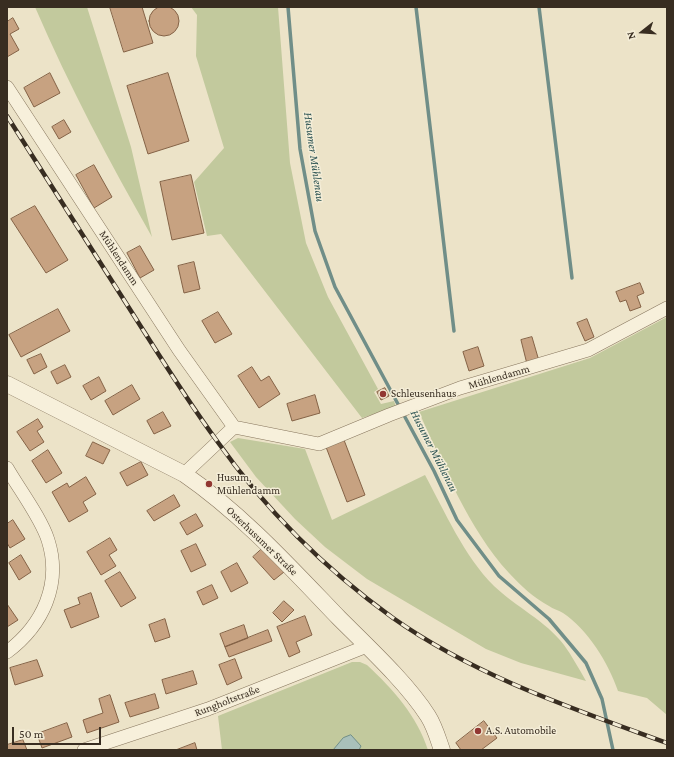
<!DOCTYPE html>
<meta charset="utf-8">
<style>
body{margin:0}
#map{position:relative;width:674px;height:757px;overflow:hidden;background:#ece3c8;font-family:"Crimson Pro",serif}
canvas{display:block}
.frame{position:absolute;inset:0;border:8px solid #382d21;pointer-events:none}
.north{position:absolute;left:622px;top:12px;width:40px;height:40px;-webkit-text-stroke:3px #f4edd7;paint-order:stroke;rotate:253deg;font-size:11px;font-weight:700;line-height:16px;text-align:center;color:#382d21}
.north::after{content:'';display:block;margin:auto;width:14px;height:18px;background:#382d21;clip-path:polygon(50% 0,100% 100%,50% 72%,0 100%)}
.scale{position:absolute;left:12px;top:727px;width:89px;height:18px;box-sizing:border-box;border:2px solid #382d21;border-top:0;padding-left:5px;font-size:12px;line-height:14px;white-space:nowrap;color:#382d21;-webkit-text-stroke:3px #f4edd7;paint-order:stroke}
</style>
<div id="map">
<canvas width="674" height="757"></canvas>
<div class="frame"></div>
<div class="north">N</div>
<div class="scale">50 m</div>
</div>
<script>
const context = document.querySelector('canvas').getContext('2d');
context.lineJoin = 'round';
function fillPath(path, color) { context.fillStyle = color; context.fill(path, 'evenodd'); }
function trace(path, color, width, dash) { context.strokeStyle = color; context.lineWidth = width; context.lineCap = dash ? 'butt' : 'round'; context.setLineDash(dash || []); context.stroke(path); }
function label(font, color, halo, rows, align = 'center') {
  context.font = font + ' "Crimson Pro",serif'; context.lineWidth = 3; context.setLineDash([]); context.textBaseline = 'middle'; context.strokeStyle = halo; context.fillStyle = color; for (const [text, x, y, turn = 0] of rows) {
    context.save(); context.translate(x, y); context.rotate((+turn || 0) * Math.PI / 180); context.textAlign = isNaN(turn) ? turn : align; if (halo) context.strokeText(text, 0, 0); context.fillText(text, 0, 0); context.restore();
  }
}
fillPath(new Path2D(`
 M35,7h52l44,140 21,90c-43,-76 -82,-149 -117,-230z
 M191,7h87l12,156 16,80 22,54 50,92 -4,3 7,12 13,-3 2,6 -34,11 -141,-184 -14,2 -13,-54 30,-34 -28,-92 1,-41z
 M667,317v398l-20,-17 -29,-7c-10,-29 -30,-61 -55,-78 -5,-3 -10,-4 -14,-7 -15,-8 -28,-20 -40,-33 -41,-45 -65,-106 -90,-161l171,-54z
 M238,438l67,11 27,71 93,-45c20,37 39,81 69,111 22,21 52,35 70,59 8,11 15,24 22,36l-65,-18 -35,-14 -119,-70 -42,-32 -30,-28 -39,-42 -26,-35z
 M352,662h8l7,3c26,24 50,51 61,85h-69l1,-4 -17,-8 -10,12h-111l-4,-34z`), '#c2c99d');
const water = new Path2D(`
 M351,735l10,11 -2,4h-26l10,-12z`);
fillPath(water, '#a9c0ba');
trace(water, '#708e88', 1);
trace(new Path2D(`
 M288,7l12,142 15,82 20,56 99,184 23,49 42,56 50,43 37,44 16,36 11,51
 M416,7l38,324
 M539,7l33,271`), '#708e88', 3.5);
const building = new Path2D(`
 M149 21a15 15 0 1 1 30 0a15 15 0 1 1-30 0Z
 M110,7h32l11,36 -29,9z
 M13,18l6,11 -9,5 9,16 -12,7v-35z
 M50,73l10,20 -26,14 -10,-19z
 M168,73l21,68 -41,13 -21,-68z
 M64,120l7,12 -12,7 -7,-12z
 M94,165l18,32 -18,11 -18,-33z
 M191,175l13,58 -32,7 -12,-58z
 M35,206l33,54 -22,13 -35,-54z
 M140,246l14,24 -14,8 -13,-25z
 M194,262l6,27 -16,4 -6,-27z
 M640,283l4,10 -7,3 4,11 -11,4 -4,-11 -6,2 -4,-10z
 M58,309l12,22 -49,26 -12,-22z
 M218,312l14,22 -17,9 -13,-22z
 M587,319l7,18 -9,4 -8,-18z
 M532,337l7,24 -12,3 -6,-24z
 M478,347l6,19 -15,5 -6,-19z
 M41,354l6,13 -13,7 -7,-14z
 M65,365l6,12 -14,7 -6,-12z
 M252,367l9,14 8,-5 11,18 -21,14 -21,-32z
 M99,377l7,14 -15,9 -8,-14z
 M132,385l8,14 -27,16 -8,-14z
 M385,388l4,8 -8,4 -4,-8z
 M315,395l5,18 -28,8 -5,-17z
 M163,412l8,14 -17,8 -7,-13z
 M38,419l5,8 -6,4 7,11 -14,9 -13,-19z
 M344,440l21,55 -18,7 -21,-55z
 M93,442l17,8 -7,14 -17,-8z
 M48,450l14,23 -16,10 -14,-22z
 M141,462l7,13 -21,11 -7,-13z
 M86,477l10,17 -13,8 5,9 -19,11 -17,-30 15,-9 2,4z
 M174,495l6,11 -26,15 -7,-10z
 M196,514l7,12 -16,9 -7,-12z
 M13,520l12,19 -15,9 -3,-5v-19z
 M110,538l7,12 -8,5 7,11 -15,9 -14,-23z
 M196,544l10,21 -15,7 -10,-21z
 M263,548l21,24 -10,8 -21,-23z
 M21,555l10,17 -12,8 -10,-17z
 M237,563l11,20 -17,9 -10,-20z
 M120,572l16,26 -15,9 -16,-26z
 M212,585l6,13 -15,7 -6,-13z
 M91,593l8,24 -28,11 -7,-18 16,-6 -2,-6z
 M284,601l10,9 -12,12 -9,-9z
 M7,604l11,16 -11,7z
 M305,616l7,19 -16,7 4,10 -11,5 -12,-30z
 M165,619l5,18 -15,5 -6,-17z
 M244,625l4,13 -23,9 -5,-13z
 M268,630l4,11 -43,16 -4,-10z
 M235,659l7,19 -15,7 -8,-20z
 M37,660l6,16 -28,9 -5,-17z
 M193,671l4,13 -31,10 -4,-14z
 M155,694l4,14 -29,9 -5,-14z
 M110,695l9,27 -32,11 -4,-13 20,-7 -4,-14z
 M484,721l13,17 -16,12h-20l-5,-7z
 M67,723l5,14 -30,11 -5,-14z
 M23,740l4,10h-20v-5z
 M195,743l2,7h-21z`);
fillPath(building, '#c7a281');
trace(building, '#846246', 1);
const minor = new Path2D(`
 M7,87l172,263 55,77 85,17 70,-29 71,-27 128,-38 79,-42
 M7,468c12,21 34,50 41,72 14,44 -5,85 -41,112
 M184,474l50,-47
 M84,750l124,-41 159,-63`);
const tertiary = new Path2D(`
 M7,384l177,90c58,40 106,93 155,144 28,28 68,65 89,98 7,11 10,23 14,34`);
trace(minor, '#87765e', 14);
trace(tertiary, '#87765e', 17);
trace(minor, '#f7f0db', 13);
trace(tertiary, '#f7f0db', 16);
const rail = new Path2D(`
 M7,116c41,65 83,130 124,195 28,44 55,88 86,130 48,68 108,128 176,177 82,58 181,91 274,125`);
trace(rail, '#382d21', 4.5);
trace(rail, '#f4edd7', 3, [9]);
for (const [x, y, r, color] of [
 [383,394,4,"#923732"],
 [209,484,4,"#923732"],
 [478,731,4,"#923732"]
]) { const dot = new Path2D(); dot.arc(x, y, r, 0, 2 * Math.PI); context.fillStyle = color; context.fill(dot); trace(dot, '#f4edd7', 1.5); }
label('11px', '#382d21', '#f4edd7', [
 ["Mühlendamm",119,258,57],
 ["Mühlendamm",499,377,-16],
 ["Osterhusumer Straße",262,541,44],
 ["Rungholtstraße",227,701,-21]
]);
label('11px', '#382d21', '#f4edd7', [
 ["Schleusenhaus",391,394],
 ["Husum,",217,478],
 ["Mühlendamm",217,491],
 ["A.S. Automobile",486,731]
], 'left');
label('italic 12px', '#315756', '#f4edd7', [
 ["Husumer Mühlenau",314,157,82],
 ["Husumer Mühlenau",434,451,63]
]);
</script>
